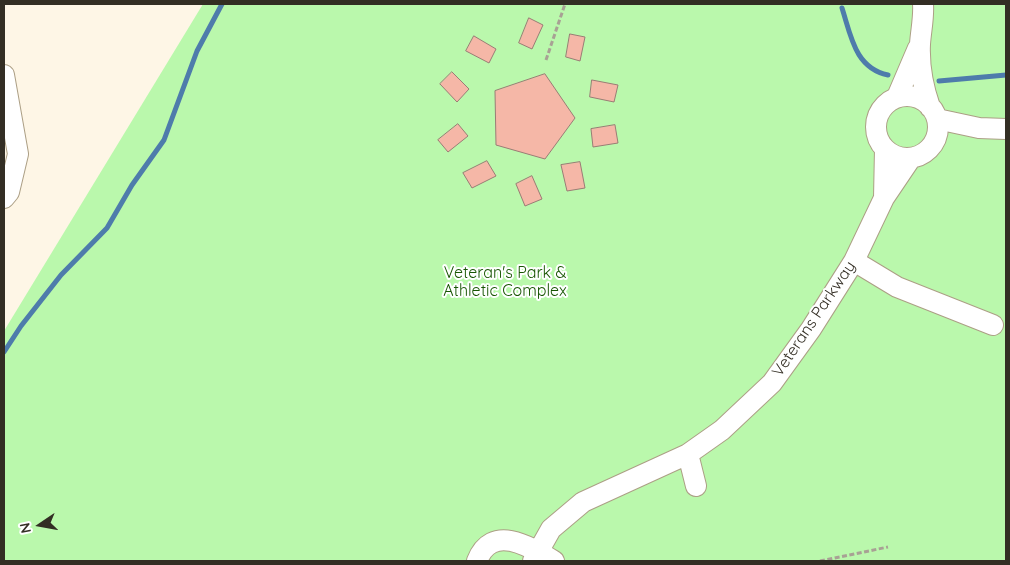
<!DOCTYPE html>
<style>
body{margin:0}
#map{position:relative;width:1010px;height:565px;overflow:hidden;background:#fef6e6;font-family:Quicksand,sans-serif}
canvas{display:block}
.frame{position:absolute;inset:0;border:5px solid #332e24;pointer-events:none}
.north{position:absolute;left:15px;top:500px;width:50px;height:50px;-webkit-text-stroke:4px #fff;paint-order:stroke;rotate:258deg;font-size:14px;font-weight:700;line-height:20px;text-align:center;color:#332e24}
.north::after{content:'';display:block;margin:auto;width:18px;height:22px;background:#332e24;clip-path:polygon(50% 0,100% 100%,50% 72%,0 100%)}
</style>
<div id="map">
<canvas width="1010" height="565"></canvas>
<div class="frame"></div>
<div class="north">N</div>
</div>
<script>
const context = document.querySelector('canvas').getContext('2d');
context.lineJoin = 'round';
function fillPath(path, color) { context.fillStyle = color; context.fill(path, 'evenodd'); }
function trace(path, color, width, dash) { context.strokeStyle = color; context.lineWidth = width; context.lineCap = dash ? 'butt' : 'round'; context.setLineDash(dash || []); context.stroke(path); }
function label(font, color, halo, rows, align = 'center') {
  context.font = font + ' Quicksand,sans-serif'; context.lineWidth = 4; context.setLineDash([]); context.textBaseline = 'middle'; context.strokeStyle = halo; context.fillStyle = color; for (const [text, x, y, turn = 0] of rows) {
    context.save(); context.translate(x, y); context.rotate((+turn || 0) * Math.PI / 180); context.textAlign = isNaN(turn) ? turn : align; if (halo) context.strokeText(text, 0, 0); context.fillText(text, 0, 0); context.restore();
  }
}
fillPath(new Path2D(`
 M203,4h803v557h-1002v-230z`), '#baf8ac');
trace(new Path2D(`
 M842,8c9,28 13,60 46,67
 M939,81l67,-6
 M4,352l17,-26 40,-51 46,-47 25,-43 32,-45 33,-89 25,-47`), '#4e7cab', 5);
const building = new Path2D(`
 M529,18l14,7 -11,24 -13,-6z
 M570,34l15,3 -5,24 -14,-4z
 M474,36l22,13 -7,14 -23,-12z
 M452,72l17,17 -12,13 -17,-18z
 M545,74l30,44 -30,41 -49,-14 -1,-54z
 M592,80l26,5 -4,17 -24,-5z
 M458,124l10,12 -20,16 -10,-12z
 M615,125l3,18 -25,4 -2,-18z
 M487,161l9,15 -24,12 -9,-15z
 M580,162l5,26 -18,3 -6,-26z
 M532,176l10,23 -17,7 -9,-22z`);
fillPath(building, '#f5b7a7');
trace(building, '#9a7d75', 1);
const minor = new Path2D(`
 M923,4c1,13 -2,26 -3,40 -1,21 3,43 10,63
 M4,75l14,79 -9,38 -5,6
 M876 127a31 31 0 1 1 62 0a31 31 0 1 1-62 0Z
 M897,97l21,-49
 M937,119l42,9 27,1
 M884,198l1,-49
 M854,261l43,26 96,38
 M688,454l8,32
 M477,561c15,-38 52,-15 77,0
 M533,561l18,-32 32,-27 105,-48 34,-24 50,-47 39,-54 43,-68 30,-63 27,-40`);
trace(minor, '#ac9f85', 22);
trace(new Path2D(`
 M546,60l19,-56
 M820,561l68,-14`), '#a8a194', 3, [5, 2.5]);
trace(minor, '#fff', 20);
label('16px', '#185603', '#fff', [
 ["Veteran's Park &",505,273],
 ["Athletic Complex",505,291]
]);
label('16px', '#332e24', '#fff', [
 ["Veterans Parkway",814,319,-56]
]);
</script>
